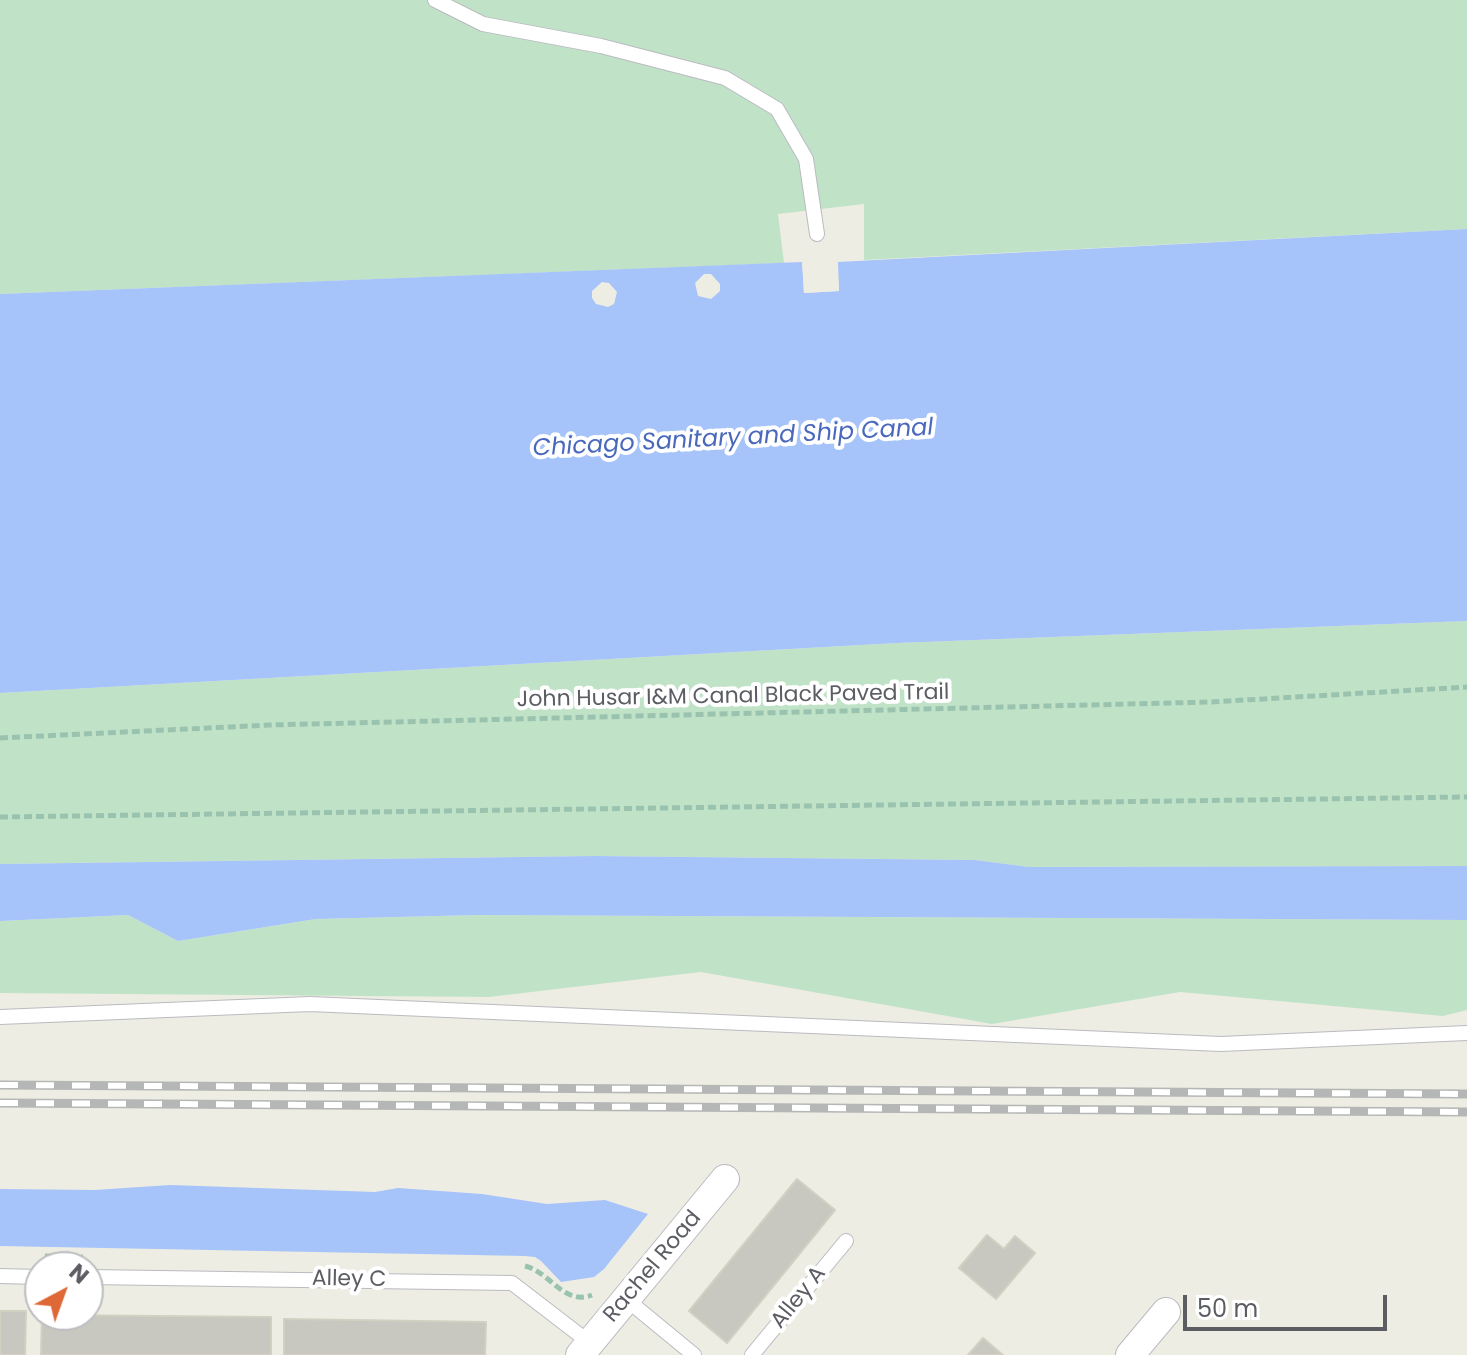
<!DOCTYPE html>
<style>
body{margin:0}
#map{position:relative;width:1467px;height:1355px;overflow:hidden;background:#edede3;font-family:Poppins,sans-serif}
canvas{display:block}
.north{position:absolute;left:24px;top:1251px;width:80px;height:80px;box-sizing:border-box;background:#fff;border:2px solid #bdbec1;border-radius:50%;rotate:41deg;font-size:22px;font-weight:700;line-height:32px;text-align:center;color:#5b5d63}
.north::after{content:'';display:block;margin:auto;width:28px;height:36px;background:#df6837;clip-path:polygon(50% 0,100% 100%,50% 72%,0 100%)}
.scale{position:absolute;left:1183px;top:1295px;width:204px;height:36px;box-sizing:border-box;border:4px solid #5b5d63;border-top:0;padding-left:10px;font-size:24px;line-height:28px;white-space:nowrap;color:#5b5d63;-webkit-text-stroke:6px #fff;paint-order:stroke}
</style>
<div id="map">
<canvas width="1467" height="1355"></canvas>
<div class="north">N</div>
<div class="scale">50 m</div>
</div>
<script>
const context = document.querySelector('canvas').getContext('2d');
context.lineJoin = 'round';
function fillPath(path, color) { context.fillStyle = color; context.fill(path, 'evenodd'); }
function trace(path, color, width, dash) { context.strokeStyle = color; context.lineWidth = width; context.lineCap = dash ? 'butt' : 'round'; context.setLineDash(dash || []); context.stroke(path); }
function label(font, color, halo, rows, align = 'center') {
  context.font = font + ' Poppins,sans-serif'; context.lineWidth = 8; context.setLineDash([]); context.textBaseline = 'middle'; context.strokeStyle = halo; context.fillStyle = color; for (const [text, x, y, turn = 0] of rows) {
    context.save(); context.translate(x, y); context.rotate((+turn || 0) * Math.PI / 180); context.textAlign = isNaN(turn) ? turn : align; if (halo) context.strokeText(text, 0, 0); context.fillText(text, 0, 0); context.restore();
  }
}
fillPath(new Path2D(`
 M0,0h1467v229l-603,31v-56l-86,10 6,49 -784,31z
 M1467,621v245l-438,1 -54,-7 -381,-4 -594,8v-171l897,-50z
 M128,915l50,26 138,-22 161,-4 990,5v90l-24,6 -263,-24 -188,32 -291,-52 -212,25 -489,-4v-72z`), '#c0e3c8');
fillPath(new Path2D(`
 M1467,229v392l-570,22 -897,50v-399l802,-32 2,31 35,-2 -1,-29zM704,274h7l9,10v7l-9,8 -13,-3 -3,-13zM602,282l7,1 8,9 -3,12 -6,3 -12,-3 -4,-6v-7z
 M594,856l381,4 54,7 438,-1v54l-990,-5 -161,4 -138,22 -50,-26 -128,6v-57z
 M170,1185l205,7 23,-4 84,6 65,10 58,-4 43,14 -44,55 -10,8 -33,5 -20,-21 -6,-4 -10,-1 -525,-10v-57l95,1z`), '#a6c3fa');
fillPath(new Path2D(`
 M802,258l4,3 1,28 28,-1 -1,-26 3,-4 2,33 -35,2z`), '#edede3');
const building = new Path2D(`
 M797,1179l38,31 -108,133 -38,-32z
 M987,1235l17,14 11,-13 20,17 -39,46 -37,-31z
 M0,1311h26l-1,44h-25z
 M42,1315l229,2v38h-230z
 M284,1319l202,3 -1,33h-201z
 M983,1338l20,17h-35z`);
fillPath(building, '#c8c7c0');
trace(building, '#d1d0c1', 2);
const service = new Path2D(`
 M435,0l48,24 118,22 124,32 52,31 29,50 11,75
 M0,1017l310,-13 911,40 246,-11
 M0,1276l40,1
 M88,1277l424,6 78,60
 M626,1299l68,56
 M752,1355l94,-114`);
const minor = new Path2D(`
 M580,1355l145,-176
 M1130,1355l36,-43`);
trace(service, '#babbc1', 16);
trace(minor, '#babbc1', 30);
trace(new Path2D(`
 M0,738l270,-13 941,-23 256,-15
 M0,817l1467,-20
 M45,1256l38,1
 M525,1266c25,6 39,40 67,29
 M34,1309l1,-15`), '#9ac3af', 5, [8, 4]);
trace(service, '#fff', 14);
trace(minor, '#fff', 28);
const rail = new Path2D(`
 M0,1085l1467,9
 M0,1103l1467,9`);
trace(rail, '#b5b6b6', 9);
trace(rail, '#fff', 6, [18]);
label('22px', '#5b5d63', '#fff', [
 ["John Husar I&M Canal Black Paved Trail",733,697,-1],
 ["Rachel Road",653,1267,-50],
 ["Alley C",349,1280,1],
 ["Alley A",799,1298,-51]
]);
label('italic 24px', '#4a69bc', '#fff', [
 ["Chicago Sanitary and Ship Canal",733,439,-3]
]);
</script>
